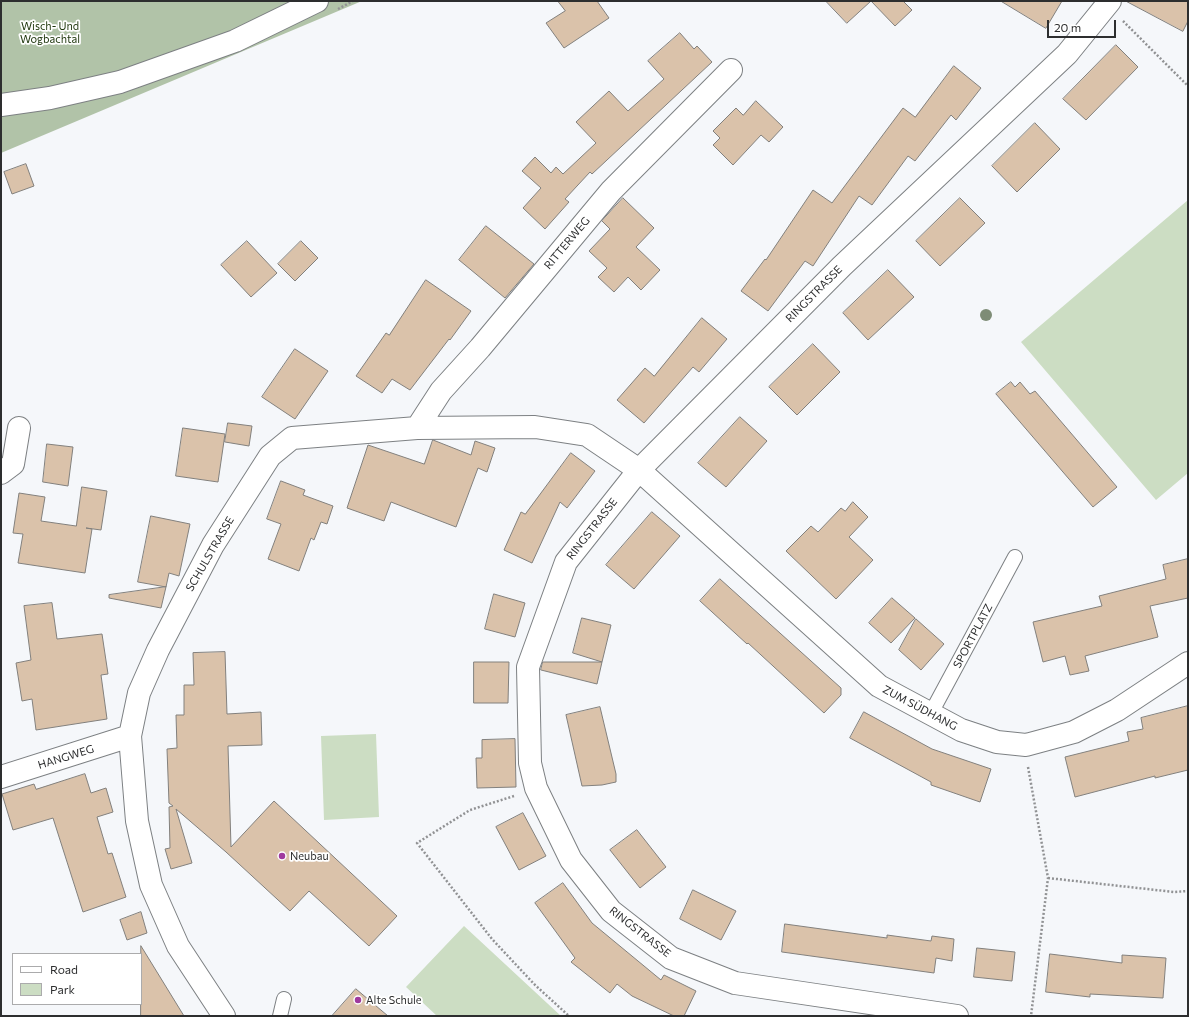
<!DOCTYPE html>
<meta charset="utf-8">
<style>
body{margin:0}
#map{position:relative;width:1189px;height:1017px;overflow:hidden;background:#f5f7fa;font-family:Commissioner,sans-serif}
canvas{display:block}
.frame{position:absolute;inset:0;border:2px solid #2d2e2f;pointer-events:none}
.legend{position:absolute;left:12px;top:953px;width:130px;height:52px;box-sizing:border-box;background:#fff;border:1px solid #ababac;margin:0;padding:5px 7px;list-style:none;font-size:12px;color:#2d2e2f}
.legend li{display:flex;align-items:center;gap:8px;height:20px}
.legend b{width:20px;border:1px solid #ababac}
.scale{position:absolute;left:1047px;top:20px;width:69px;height:18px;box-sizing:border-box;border:2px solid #2d2e2f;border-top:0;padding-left:5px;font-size:12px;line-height:14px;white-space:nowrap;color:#2d2e2f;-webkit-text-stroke:3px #fff;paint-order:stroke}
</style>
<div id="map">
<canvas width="1189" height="1017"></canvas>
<div class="frame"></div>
<ul class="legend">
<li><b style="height:5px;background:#fff"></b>Road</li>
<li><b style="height:11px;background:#ccddc3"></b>Park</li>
</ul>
<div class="scale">20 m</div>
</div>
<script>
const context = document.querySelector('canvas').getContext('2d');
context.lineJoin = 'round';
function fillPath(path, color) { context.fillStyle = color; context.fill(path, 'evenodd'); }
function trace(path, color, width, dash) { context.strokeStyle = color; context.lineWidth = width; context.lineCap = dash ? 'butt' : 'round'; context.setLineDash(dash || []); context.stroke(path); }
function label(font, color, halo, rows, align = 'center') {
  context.font = font + ' Commissioner,sans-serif'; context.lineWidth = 3.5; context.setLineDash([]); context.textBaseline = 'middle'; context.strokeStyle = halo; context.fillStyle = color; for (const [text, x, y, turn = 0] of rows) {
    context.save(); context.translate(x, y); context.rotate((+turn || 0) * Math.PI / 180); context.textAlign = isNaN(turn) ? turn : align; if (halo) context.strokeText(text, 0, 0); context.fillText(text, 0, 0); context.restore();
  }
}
fillPath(new Path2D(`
 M1188,200v273l-32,27 -135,-158z
 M376,734l3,83 -55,3 -3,-84z
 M464,926l97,90h-124l-31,-29z`), '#ccddc3');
fillPath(new Path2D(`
 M1,1h361l-361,152z`), '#b1c3a8');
const building = new Path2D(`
 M558,1h39l12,17 -45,30 -18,-25 19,-12z
 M826,1h77l9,9 -17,16 -24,-25 -24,22z
 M1001,1h61l-16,27z
 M1126,1h62v20l-5,10z
 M680,33l14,16 3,-3 15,16 -120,112 -2,-2 -25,27 4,3 -24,27 -22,-21 18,-20 -19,-17 13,-14 16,16 5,-6 7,7 33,-31 -20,-21 33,-31 19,20 36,-32 -16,-18z
 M1116,45l22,22 -52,53 -23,-21z
 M954,66l27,22 -25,32 -5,-5 -36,46 -7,-5 -36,49 -13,-9 -46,70 -8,-5 -37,50 -27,-20 24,-32 1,1 47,-70 19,13 71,-95 12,9z
 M756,101l27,26 -14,15 -8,-7 -28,30 -20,-20 7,-7 -7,-7 23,-23 7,7z
 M1035,123l25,26 -43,43 -25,-26z
 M26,164l8,22 -22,8 -8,-22z
 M623,198l31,30 -18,19 24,23 -19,20 -13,-13 -14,15 -16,-15 9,-9 -18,-17 21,-22 -8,-8z
 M960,198l25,25 -45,43 -24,-25z
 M486,226l48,38 -29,34 -46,-38z
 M247,241l30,32 -26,24 -30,-32z
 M301,241l17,17 -23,23 -17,-17z
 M888,270l26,27 -46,43 -25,-27z
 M426,280l45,31 -21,29 -1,-1 -39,51 -18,-11 -10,14 -26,-17 30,-43 3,2z
 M702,318l25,21 -28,33 -6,-5 -49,56 -27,-23 28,-32 9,8z
 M813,344l27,28 -43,43 -28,-28z
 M295,349l33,22 -33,48 -33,-22z
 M1011,382l4,5 5,-5 10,12 5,-3 82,96 -24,20 -97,-113z
 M740,417l27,24 -41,46 -28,-24z
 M228,423l24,3 -3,20 -24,-4z
 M183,428l42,6 -7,48 -42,-6z
 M433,440l38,15 4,-14 20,7 -8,24 -9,-4 -22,59 -65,-25 -7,19 -37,-13 21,-63 56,19z
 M47,444l26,3 -5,39 -25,-4z
 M571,453l24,18 -28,37 -7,-6 -28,61 -28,-13 17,-38 4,2z
 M281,481l24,9 -2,5 30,11 -6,18 -6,-2 -7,18 -3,-2 -12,33 -31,-12 13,-35 -14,-5z
 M82,487l25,4 -6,39 -15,-2 6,1 -7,44 -67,-10 5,-29 -10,-1 6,-40 26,4 -4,24 35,5z
 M853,502l15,15 -19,20 24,23 -37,39 -50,-48 25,-25 7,6 23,-24 4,3z
 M652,512l28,24 -46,53 -28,-24z
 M151,516l39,8 -11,52 -10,-3 -3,14 -28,-5z
 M1188,559v39l-38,8 8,31 -73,19 4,15 -19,4 -5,-19 -22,6 -10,-40 69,-16 -3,-10 67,-17 -3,-14z
 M720,579l121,109v7l-17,18 -76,-70 -1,1 -47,-43z
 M166,587l-5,21 -52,-10v-3z
 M494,594l31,9 -10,34 -30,-8z
 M892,598l23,20 -24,25 -22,-20z
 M52,603l5,36 45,-5 6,40 -7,1 6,44 -71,11 -4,-31 -10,2 -6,-38 15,-3 -7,-54z
 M582,618l29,7 -9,37 -29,-9z
 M916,619l28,25 -23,26 -22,-20z
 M225,652l2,62 34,-2 1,33 -34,1 3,101 43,-46 123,115 -28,30 -60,-55 -19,20 -64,-59 -50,-43 16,54 -21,6 -6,-20 5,-1 -1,-41 4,-1 -4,-3 -2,-54 10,-1 -1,-33h8v-30h10l-1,-32z
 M474,662h35l-1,41h-34z
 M543,662h59l-5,22 -56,-14z
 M1188,706v64l-33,8v-2l-80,21 -10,-40 64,-16 -2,-9 16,-3 -2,-11z
 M600,707l16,67v8l-14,3 -20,1 -16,-71z
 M864,712l68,37 59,20 -11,33 -49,-17v-3l-81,-44z
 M515,739l1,48 -39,1 -1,-30h6v-18z
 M85,774l6,19 15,-5 7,24 -16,5 11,37 4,-1 14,44 -43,15 -30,-94 -40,12 -11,-36 32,-10 2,5z
 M523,813l23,43 -27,14 -23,-43z
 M637,830l29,37 -26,21 -30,-38z
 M563,883l29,40 69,57 3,-5 32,16 -12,25h-10l-42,-20 -15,-12 -7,9 -39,-31 4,-4 -40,-55z
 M693,890l43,21 -15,29 -41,-21z
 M141,912l6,21 -20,7 -7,-20z
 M785,924l102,14v-3l44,6 1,-5 22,3 -2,22 -16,-3 -2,15 -152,-21z
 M141,946l43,70h-43z
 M977,948l38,4 -3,29 -38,-4z
 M1050,954l72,9v-8l44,3 -3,40 -73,-4v3l-44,-5z
 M356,989l32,27h-56z`);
fillPath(building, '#dac2aa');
trace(building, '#82807d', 1);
const lane = new Path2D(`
 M930,715l85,-158
 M280,1016l4,-17`);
const street = new Path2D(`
 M417,428l24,-37 39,-43 131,-157 120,-121
 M1,473l12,-9 6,-36
 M1,777l129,-41
 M224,1016l-46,-70 -27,-61 -14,-64 -7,-85 9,-43 19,-43 55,-105 57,-89 22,-18 125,-10 118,-1 52,8 52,35 240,216 82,44 36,12 29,3 48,-13 43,-22 71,-47
 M957,1016l-222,-33 -64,-25 -60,-47 -40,-51 -35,-72 -6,-25 -2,-96 38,-105 73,-92 203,-204 225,-212 43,-53`);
const secondary = new Path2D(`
 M1,105l49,-7 70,-16 115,-41 82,-40`);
trace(lane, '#7d8083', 16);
trace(street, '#7d8083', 24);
trace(secondary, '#7d8083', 24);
trace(new Path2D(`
 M338,9l15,-8
 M1123,21l65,65
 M1028,767l20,111 -17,138
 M514,796l-44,14 -53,33 75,96 43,46 34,31
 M1048,878l126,14 14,-1`), '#919294', 2.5, [2, 2]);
trace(lane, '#fff', 14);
trace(street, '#fff', 22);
trace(secondary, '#fff', 22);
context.fillStyle = '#7e8c76';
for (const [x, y] of [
 [986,315]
]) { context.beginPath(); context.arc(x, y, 6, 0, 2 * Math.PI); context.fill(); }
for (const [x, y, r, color] of [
 [282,856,4,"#9f3a9f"],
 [358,1000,4,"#9f3a9f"]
]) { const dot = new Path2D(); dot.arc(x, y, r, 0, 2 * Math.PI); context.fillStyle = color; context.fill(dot); trace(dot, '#fff', 1.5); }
label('11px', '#1c340a', '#fff', [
 ["Wisch- Und",50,26],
 ["Wogbachtal",50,39]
]);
label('11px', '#2d2e2f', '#fff', [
 ["RITTERWEG",567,243,-50],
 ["RINGSTRASSE",814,294,-45],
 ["RINGSTRASSE",592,529,-52],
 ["SCHULSTRASSE",210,554,-60],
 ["SPORTPLATZ",973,636,-62],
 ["ZUM SÜDHANG",920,708,28],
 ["HANGWEG",66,757,-17],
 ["RINGSTRASSE",640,932,38]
]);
label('11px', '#2d2e2f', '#fff', [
 ["Neubau",290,856],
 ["Alte Schule",366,1000]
], 'left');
</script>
